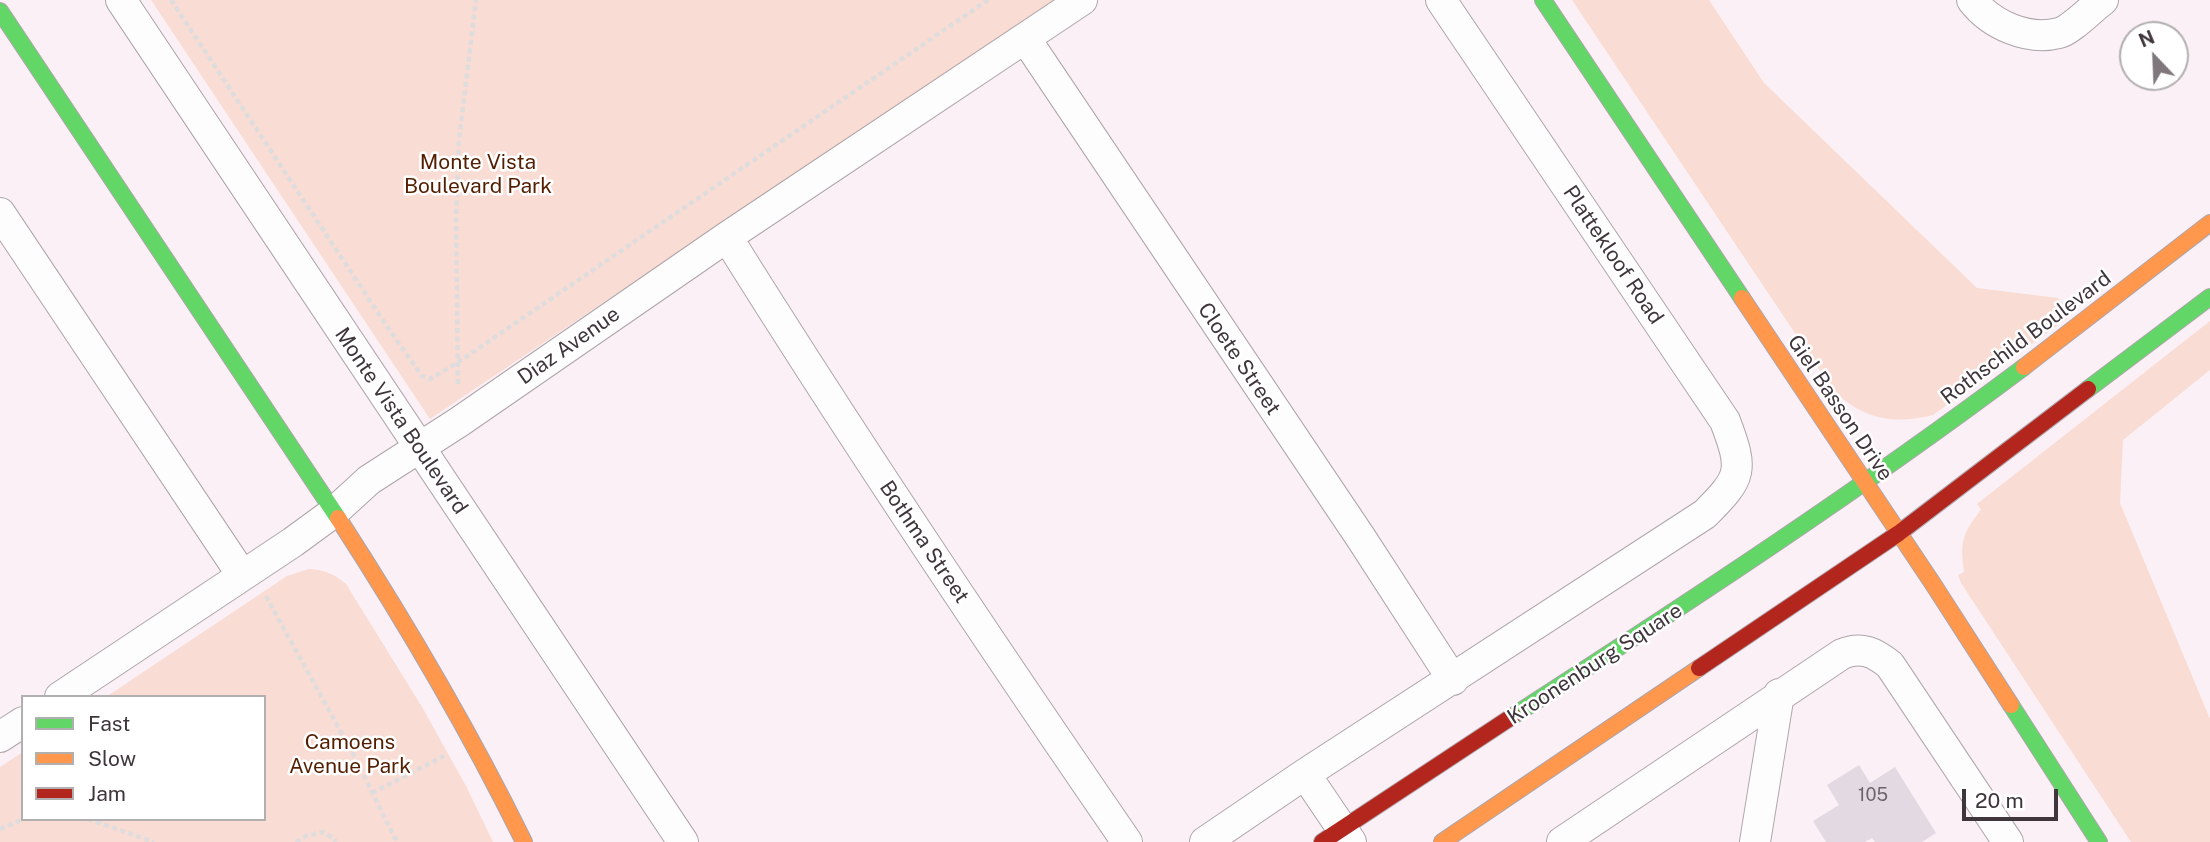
<!DOCTYPE html>
<style>
body{margin:0}
#map{position:relative;width:2210px;height:842px;overflow:hidden;background:#faf0f6;font-family:"Public Sans",sans-serif}
canvas{display:block}
.legend{position:absolute;left:21px;top:695px;width:245px;height:126px;box-sizing:border-box;background:#fff;border:2px solid #b2afb1;margin:0;padding:9px 12px;list-style:none;font-size:21px;color:#3f363c}
.legend li{display:flex;align-items:center;gap:14px;height:35px}
.legend b{width:35px;border:2px solid #b2afb1}
.north{position:absolute;left:2119px;top:21px;width:70px;height:70px;box-sizing:border-box;background:#fff;border:2px solid #b2afb1;border-radius:50%;rotate:337deg;font-size:19px;font-weight:700;line-height:28px;text-align:center;color:#3f363c}
.north::after{content:'';display:block;margin:auto;width:24px;height:32px;background:#80777d;clip-path:polygon(50% 0,100% 100%,50% 72%,0 100%)}
.scale{position:absolute;left:1962px;top:789px;width:96px;height:32px;box-sizing:border-box;border:4px solid #3f363c;border-top:0;padding-left:9px;font-size:21px;line-height:24px;white-space:nowrap;color:#3f363c;-webkit-text-stroke:5px #fff;paint-order:stroke}
</style>
<div id="map">
<canvas width="2210" height="842"></canvas>
<ul class="legend">
<li><b style="height:9px;background:#63d668"></b>Fast</li>
<li><b style="height:9px;background:#ff974d"></b>Slow</li>
<li><b style="height:9px;background:#b3261e"></b>Jam</li>
</ul>
<div class="north">N</div>
<div class="scale">20 m</div>
</div>
<script>
const context = document.querySelector('canvas').getContext('2d');
context.lineJoin = 'round';
function fillPath(path, color) { context.fillStyle = color; context.fill(path, 'evenodd'); }
function trace(path, color, width, dash) { context.strokeStyle = color; context.lineWidth = width; context.lineCap = dash ? 'butt' : 'round'; context.setLineDash(dash || []); context.stroke(path); }
function label(font, color, halo, rows, align = 'center') {
  context.font = font + ' "Public Sans",sans-serif'; context.lineWidth = 5; context.setLineDash([]); context.textBaseline = 'middle'; context.strokeStyle = halo; context.fillStyle = color; for (const [text, x, y, turn = 0] of rows) {
    context.save(); context.translate(x, y); context.rotate((+turn || 0) * Math.PI / 180); context.textAlign = isNaN(turn) ? turn : align; if (halo) context.strokeText(text, 0, 0); context.fillText(text, 0, 0); context.restore();
  }
}
fillPath(new Path2D(`
 M151,0h903l-624,419z
 M1572,0h137l55,83 213,205 81,10 14,17 -139,100c-41,10 -70,4 -100,-25z
 M2210,321v49l-87,70 -3,63 90,216v123h-79l-170,-259 -3,-8 6,-3c-4,-31 -2,-38 17,-62l-4,-6z
 M309,569c16,1 25,5 37,15l76,123 44,79 27,56h-493v-75l23,-15v67h241v-122h-158l181,-121z`), '#f9dcd3');
fillPath(new Path2D(`
 M1859,765l11,18 25,-16 41,66 -14,9h-47l-3,-4 -7,4h-39l-13,-21 26,-16 -12,-20z`), '#e2d9e3');
const street = new Path2D(`
 M121,0l562,842
 M1972,0c19,25 56,41 87,33 12,-3 33,-25 44,-33
 M1025,38l336,500 92,142
 M0,213l242,362
 M727,237c128,205 263,406 400,605
 M60,697l233,-155 41,-30 35,-32 90,-58 268,-185 355,-237
 M0,737l23,-15
 M1305,774l46,68
 M1205,842l100,-68 400,-260c37,-37 39,-43 20,-93l-284,-421
 M1562,842l280,-188c19,-8 32,-2 48,11l118,177
 M1755,842l24,-148`);
const fast = new Path2D(`
 M1543,0l199,298
 M0,11l338,507
 M2088,389l122,-92
 M2011,705l88,137
 M1513,716c173,-112 346,-225 511,-349`);
const slow = new Path2D(`
 M1742,298l191,286 78,121
 M2024,367l186,-144
 M338,518c68,105 131,212 186,324
 M1442,842l257,-174`);
const jam = new Path2D(`
 M1699,668l200,-135 189,-144
 M1322,842l191,-126`);
trace(street, '#aea5aa', 32);
trace(fast, '#aea5aa', 18);
trace(slow, '#aea5aa', 18);
trace(jam, '#aea5aa', 18);
trace(new Path2D(`
 M171,0l217,328 34,48 8,3 27,-16 531,-363
 M458,384l-2,-168 3,-76 17,-140
 M266,596l87,158 44,88
 M372,793l72,-37
 M88,819l66,23
 M0,829l24,-10
 M296,842l10,-6 17,-4 11,7 2,3`), '#dfdcdd', 4.5, [5, 3.5]);
trace(street, '#fefdfe', 30);
trace(fast, '#63d668', 16);
trace(slow, '#ff974d', 16);
trace(jam, '#b3261e', 16);
label('18px', '#6b626a', null, [
 ["105",1873,795]
]);
label('21px', '#531f00', '#fff', [
 ["Monte Vista",478,163],
 ["Boulevard Park",478,187],
 ["Camoens",350,743],
 ["Avenue Park",350,767]
]);
label('21px', '#3f363c', '#fff', [
 ["Plattekloof Road",1613,255,56],
 ["Rothschild Boulevard",2026,338,-37],
 ["Diaz Avenue",569,346,-35],
 ["Cloete Street",1239,359,56],
 ["Giel Basson Drive",1840,408,56],
 ["Monte Vista Boulevard",401,421,56],
 ["Bothma Street",924,542,56],
 ["Kroonenburg Square",1595,664,-33]
]);
</script>
